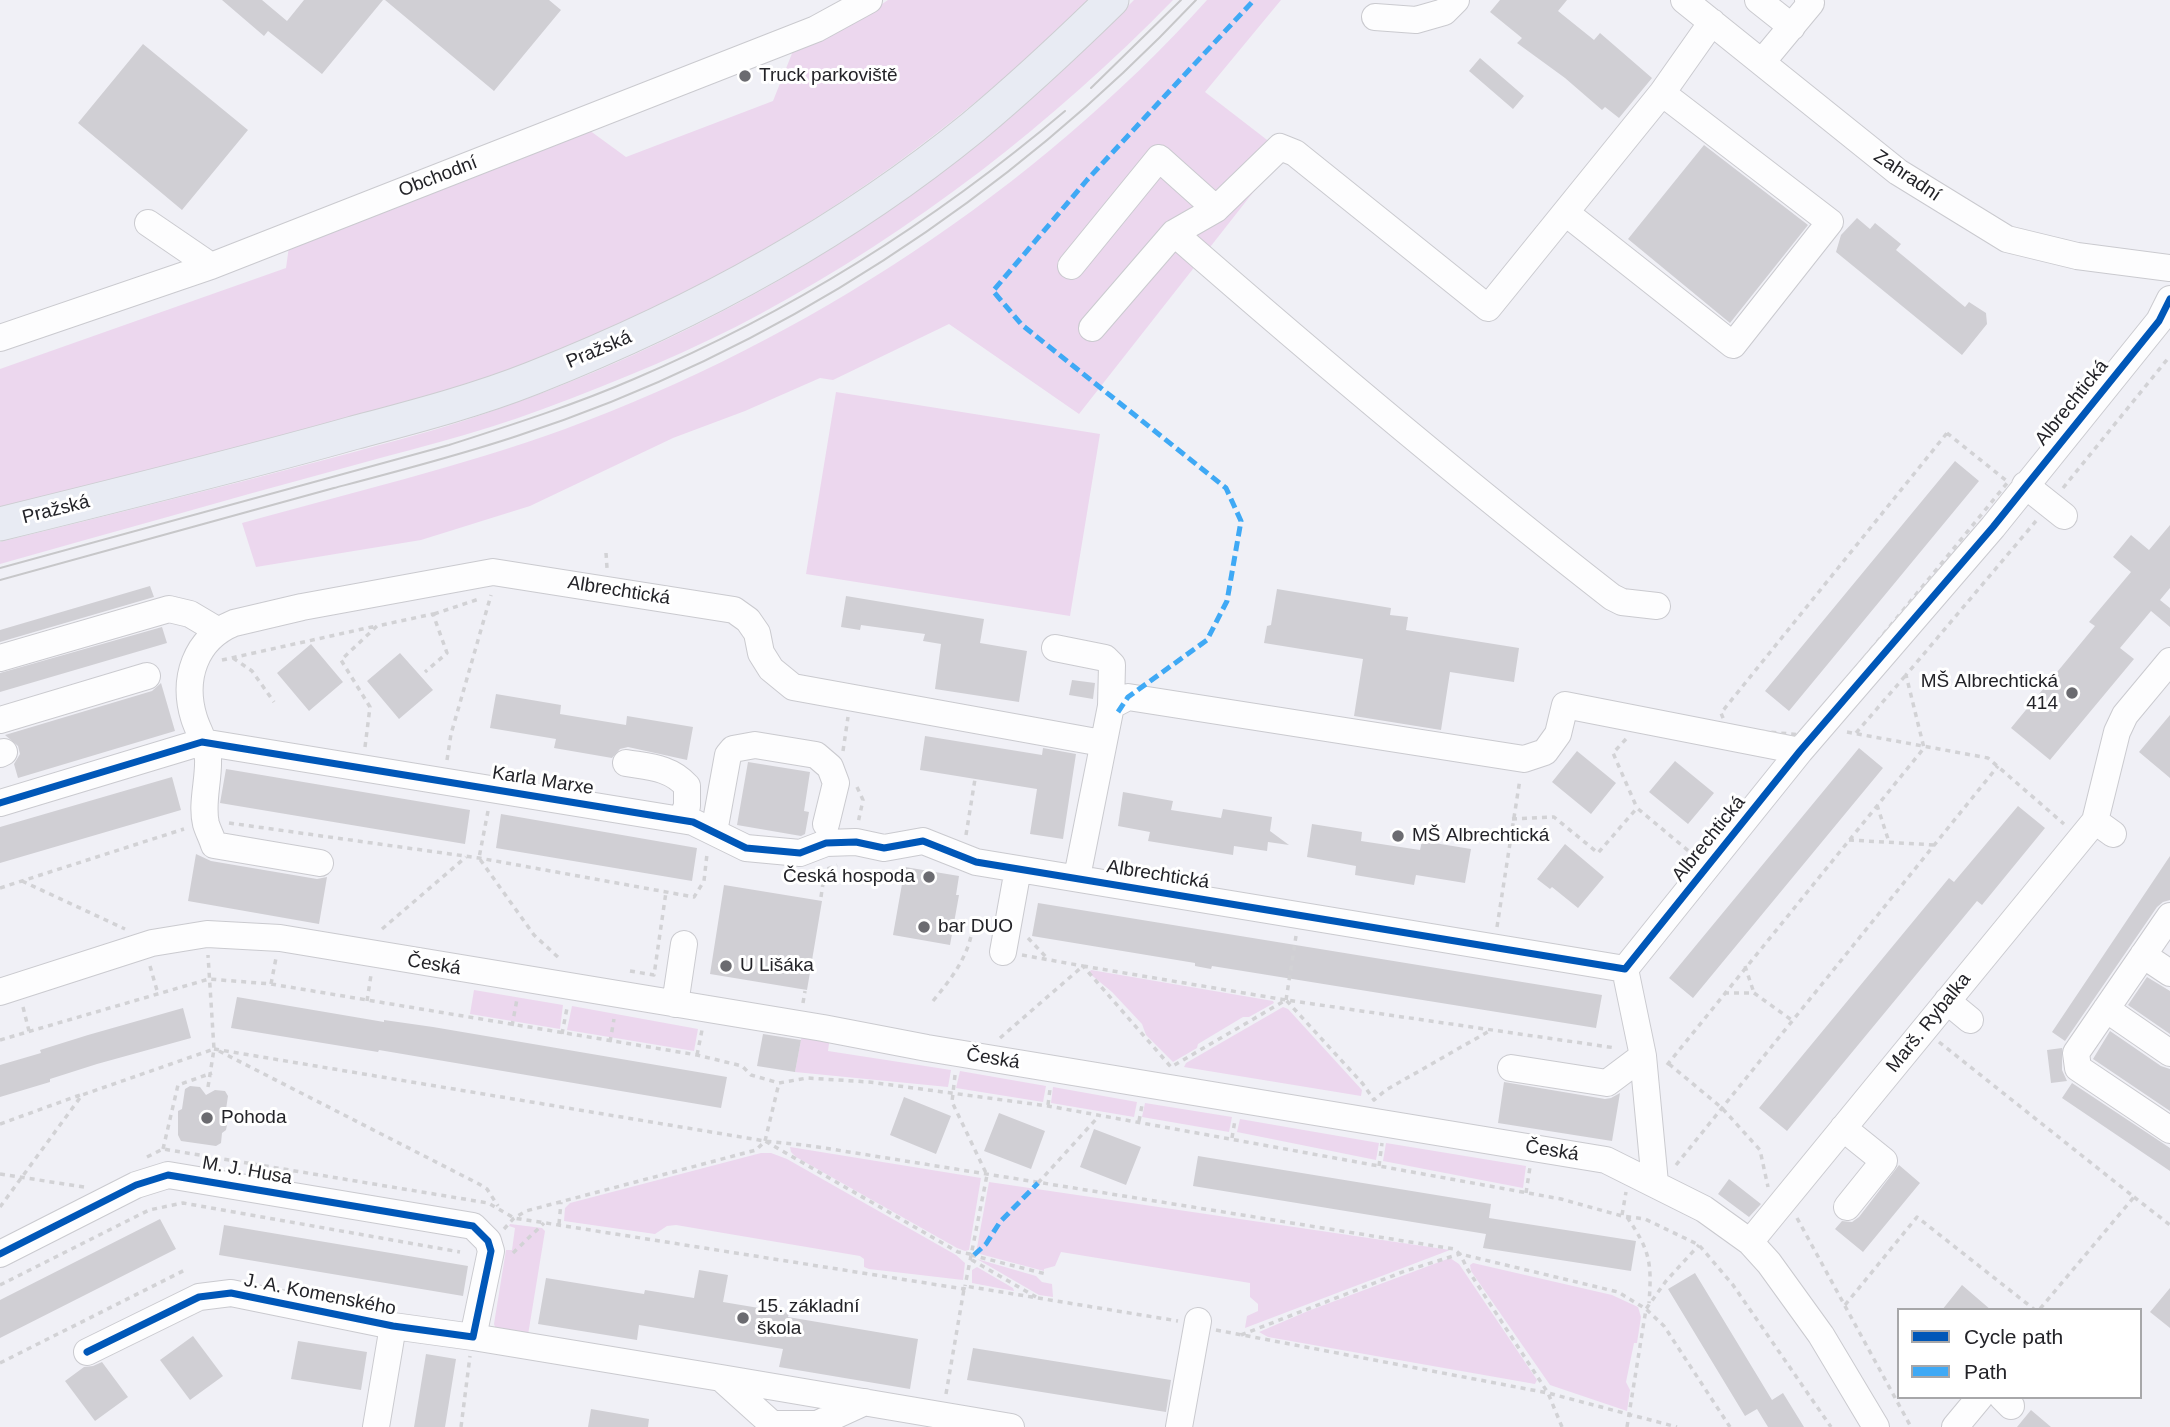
<!DOCTYPE html>
<meta charset="utf-8">
<style>
body{margin:0}
#map{position:relative;width:2170px;height:1427px;overflow:hidden;background:#f0f0f6;font-family:Arial,sans-serif}
canvas{display:block}
.legend{position:absolute;left:1897px;top:1308px;width:245px;height:91px;box-sizing:border-box;background:#fff;border:2px solid #a7a7a9;margin:0;padding:9px 12px;list-style:none;font-size:21px;color:#232328}
.legend li{display:flex;align-items:center;gap:14px;height:35px}
.legend b{width:35px;border:2px solid #a7a7a9}
</style>
<div id="map">
<canvas width="2170" height="1427"></canvas>
<ul class="legend">
<li><b style="height:9px;background:#0057b8"></b>Cycle path</li>
<li><b style="height:9px;background:#3fa9f5"></b>Path</li>
</ul>
</div>
<script>
const context = document.querySelector('canvas').getContext('2d');
context.lineJoin = 'round';
function fillPath(path, color) { context.fillStyle = color; context.fill(path, 'evenodd'); }
function trace(path, color, width, dash) { context.strokeStyle = color; context.lineWidth = width; context.lineCap = dash ? 'butt' : 'round'; context.setLineDash(dash || []); context.stroke(path); }
function label(font, color, halo, rows, align = 'center') {
  context.font = font + ' Arial,sans-serif'; context.lineWidth = 6; context.setLineDash([]); context.textBaseline = 'middle'; context.strokeStyle = halo; context.fillStyle = color; for (const [text, x, y, turn = 0] of rows) {
    context.save(); context.translate(x, y); context.rotate((+turn || 0) * Math.PI / 180); context.textAlign = isNaN(turn) ? turn : align; if (halo) context.strokeText(text, 0, 0); context.fillText(text, 0, 0); context.restore();
  }
}
fillPath(new Path2D(`
 M888,0h200c-138,138 -299,248 -477,328 -24,11 -48,24 -73,33 -57,22 -117,38 -176,54 -120,35 -241,65 -362,95v-141l286,-101 4,-29 299,-109 37,27 147,-56 20,-50 58,-26z
 M1134,0h39c-120,123 -259,231 -411,313 -70,38 -144,68 -219,96 -68,26 -140,42 -210,62 -111,30 -222,62 -333,93v-22c108,-27 216,-53 324,-82 47,-13 96,-25 142,-40 199,-65 394,-172 552,-309 41,-35 78,-73 116,-111z
 M1207,0h74l-76,92 79,61 -205,261 -130,-90 -116,56 -13,-2 -75,33 -72,27 -143,68 -109,34 -165,27 -14,-44c108,-30 218,-56 323,-94 240,-88 471,-239 642,-429z
 M836,392l264,42 -30,182 -264,-42z
 M1091,970l182,31 1,2 -25,14h-6l-45,27 -1,4 -24,14 -27,-27 -4,-11 -30,-32 -23,-19z
 M474,990l89,15 -3,24 -90,-15z
 M572,1006l126,23 -4,22 -127,-21z
 M1283,1007l5,2 74,81 -1,6 -177,-29 2,-4z
 M802,1034l28,2 -2,15 123,19 -3,17 -153,-15z
 M960,1071l86,15 -3,16 -87,-14z
 M1053,1087l84,15 -3,15 -83,-14z
 M1145,1103l87,14 -3,15 -87,-15z
 M1240,1119l139,24 -3,17 -139,-28z
 M1386,1143l140,23 -3,22 -140,-27z
 M790,1147l191,31 -12,72 -4,1 -8,-3 -161,-91 -5,-5z
 M761,1153h10l16,6 169,96 9,8 -2,17 -94,-11 -5,-2v-8l-4,-3 -184,-31 -9,1 -12,8 -91,-13 1,-13 5,-5z
 M989,1182l461,68 -205,78 2,-12 11,-5v-7l-8,-7v-14l-189,-31 -6,14 -11,3v2l-68,-18z
 M510,1224l32,4 3,3 -18,110 -32,-14 -1,-3 12,-74h6l3,-22 -6,-2z
 M1450,1258l9,6 68,101 10,15 -2,4 -267,-47 -9,-5 49,-21z
 M977,1259l59,17 6,6 10,2 1,13 -14,-2z
 M1473,1263l139,32 26,12 3,10 -4,26h-3l-8,39 4,8 -3,21 -77,-26 -79,-114 -1,-6z
 M977,1267l36,21 1,3 -42,-8v-13z`), '#ecd7ee');
fillPath(new Path2D(`
 M222,0h40l25,21 17,-21h79l-61,74 -54,-43 -4,5z
 M385,0h164l12,10 -67,81z
 M1500,0h67l-9,11 36,29 6,-7 52,45 -33,40 -14,-11 -3,3 -37,-32 -48,-35 5,-5 -32,-26z
 M143,44l105,86 -66,80 -104,-87z
 M1480,58l44,38 -11,13 -44,-38z
 M1704,145l104,80 -78,98 -102,-84z
 M1857,218l13,11 5,-6 26,21 -5,6 69,57 4,-5 17,11 1,11 -25,31 -126,-103 5,-17z
 M1955,461l24,20 -190,230 -24,-20z
 M2170,525v63l-10,12 10,8v19l-19,-16 -31,37 14,11 -84,101 -39,-32 84,-102 -6,-4 42,-50 -18,-15 18,-22 18,15z
 M150,586l4,11 -154,45v-12z
 M1277,589l114,19 -1,7 18,2 -2,13 113,18 -5,34 -64,-10 -9,58 -87,-14 9,-57 -99,-16 3,-17 4,-1z
 M846,596l138,23 -4,24 47,8 -8,51 -84,-13 6,-45 -18,-3 2,-7 -64,-9 -1,5 -19,-3z
 M162,627l5,16 -167,49v-19z
 M311,644l32,38 -34,29 -32,-38z
 M400,653l33,37 -34,29 -32,-38z
 M1072,680l23,3 -2,16 -24,-4z
 M161,683l14,48 -157,47 -4,-14 6,-10 -2,-8 -13,-11 147,-44z
 M496,694l65,11 -1,9 66,11 1,-9 66,11 -6,33 -59,-13 -8,2 -8,9 -58,-10 2,-9 -66,-11z
 M2170,715v63l-31,-26z
 M925,736l117,19 1,-7 33,6 -13,85 -33,-5 7,-45 -117,-19z
 M1859,748l24,20 -190,230 -24,-20z
 M1577,751l39,32 -25,31 -39,-32z
 M1675,761l39,32 -26,31 -39,-32z
 M748,762l62,10 -6,39 5,1 -4,22 -4,2 -64,-11z
 M226,769l244,41 -5,34 -245,-41z
 M172,777l9,33 -181,53v-36z
 M1123,792l50,9 -2,9 50,8 2,-9 49,8 -2,14 19,14 -21,-3 -1,9 -33,-5 -1,9 -85,-14 2,-9 -32,-6z
 M2018,806l27,22 -63,77 -5,-4 -190,230 -28,-23 190,-230 5,4z
 M501,814l196,34 -5,33 -196,-33z
 M1312,824l50,8 -1,9 59,9 2,-9 49,8 -6,34 -49,-8 -2,10 -59,-10 1,-9 -49,-9z
 M1565,844l39,33 -26,31 -26,-21 -2,2 -13,-10z
 M196,854l15,7 106,18 10,-2 -8,47 -131,-23z
 M2170,856v44l-7,2 -6,5 -92,134 -13,-9z
 M905,867l54,9 -3,19h3l-9,50 -57,-10z
 M724,885l98,16 -15,89 -97,-16z
 M1038,903l564,92 -6,33 -384,-62 -1,3 -16,-3v-3l-163,-27z
 M2147,977l23,14v43l-42,-29z
 M237,997l147,25v-2l49,7 294,50 -6,31 -342,-58 -1,2 -147,-24z
 M183,1008l8,30 -94,26 -47,15v3l-50,15v-32l41,-12 -1,-3 48,-15z
 M2110,1031l51,35 9,3v42l-77,-52z
 M763,1034l38,6 -6,32 -38,-6z
 M2062,1048v22l5,11 -16,2 -4,-33z
 M1504,1082l101,17 6,-1 9,-5 -8,48 -114,-18z
 M2072,1083l98,65v23l-108,-73z
 M190,1086l10,1 6,8 9,-5 10,1 3,5 -3,20 3,4 -2,10 -4,3 -1,10 -5,3 -35,-5 -3,-6v-24l4,-2 3,-20z
 M904,1097l47,19 -15,38 -46,-19z
 M999,1113l46,18 -14,38 -47,-18z
 M1094,1129l47,18 -15,38 -46,-18z
 M1198,1156l293,48 -2,14 147,23 -5,30 -148,-23 3,-14 -293,-48z
 M1899,1165l21,18 -57,69 -28,-23 7,-8 10,1 7,-5z
 M1729,1179l32,25 -12,13 -31,-23z
 M160,1219l16,30 -176,89v-38z
 M224,1225l244,41 -5,30 -244,-41z
 M699,1270l29,5 -5,27 66,11 -1,4 130,22 -8,50 -131,-22 4,-18 -144,-24 -2,15 -99,-16 8,-46 98,16 1,-4 49,8z
 M1695,1273l77,127 11,-7 21,34h-36l-11,-18 -12,7 -77,-127z
 M1962,1285l29,25h-49z
 M2170,1288v40l-20,-16z
 M193,1336l30,40 -33,24 -30,-40z
 M298,1341l69,11 -6,38 -70,-11z
 M973,1348l198,32 -5,32 -199,-32z
 M426,1354l30,5 -11,68h-31z
 M102,1362l26,35 -33,24 -30,-40 19,-14 9,-1z
 M591,1409l58,10 -1,8h-60z
 M2031,1410l20,17h-34z`), '#d0cfd4');
const minor = new Path2D(`
 M1684,0l214,172 109,67 70,17 93,12
 M1758,0l34,27
 M1375,17l41,3 28,-8 12,-12
 M1762,62l49,-59 -3,-3
 M1566,213l167,132 97,-123 -168,-129
 M148,223l63,43
 M1174,233c143,125 288,247 438,364l10,5 35,4
 M1071,266l88,-108 57,51
 M1092,328l82,-95 42,-24 64,-62 15,6 193,155 174,-215 50,-71
 M0,338l211,-72 605,-237 53,-29
 M2025,485l39,31
 M1055,648l50,10 7,7 -1,41
 M0,658l169,-49 21,5 27,16
 M0,720l147,-44
 M0,754l4,-2
 M626,763c23,4 44,4 61,23v20l-6,14
 M0,803l202,-61 491,80 53,26 54,5 26,-10 30,-1 28,6 39,-7 53,21 649,107 175,-218 193,-224 166,-206 11,-22
 M2095,821l22,-89 8,-17 45,-54
 M714,832l14,-77 5,-6 22,-4 61,10 14,12 6,16 -10,41
 M320,863l-106,-18c-2,-7 -6,-14 -8,-21 -5,-20 3,-44 2,-65 -1,-14 -10,-28 -14,-41 -12,-39 1,-79 40,-95l68,-16 191,-35 241,38 14,10 9,13 4,20 10,16 22,18 309,56
 M1077,877l34,-171 17,-9 396,62 21,-7 13,-18 7,-29 235,46
 M2170,916l-94,137 2,15 92,62
 M1003,952l15,-83
 M2143,955l27,18
 M1625,969l18,87 12,127
 M0,992l152,-49 55,-9 73,4 543,90 104,20 679,112 98,49 46,33 19,21 52,72 55,92
 M1947,1001l23,19
 M675,1004l9,-60
 M2106,1009l64,44
 M1511,1068l96,15 36,-27
 M1843,1128l41,33 -37,46
 M1750,1242l345,-421 18,13
 M0,1254l136,-69 32,-10 305,51 15,15 3,10 -18,86 -80,-11 -162,-33 -32,4 -112,55
 M473,1337l248,41
 M2002,1397l9,9
 M865,1402l-48,22h-45l-51,-46 290,49
 M376,1427l17,-101
 M1179,1427l19,-106
 M1955,1427l25,-30`);
const major = new Path2D(`
 M0,524c118,-29 236,-58 353,-91 60,-16 122,-32 180,-55 157,-62 309,-144 440,-251 48,-40 94,-83 139,-127`);
trace(minor, '#cacacf', 28);
trace(major, '#cdcdd1', 35);
trace(new Path2D(`
 M1947,433l61,49 -207,253 -74,-7 -6,-15z
 M2063,488l107,-132
 M606,553l1,15
 M434,614l45,-15
 M233,658l19,13 22,31
 M222,660l154,-34
 M1847,732l141,26 76,66
 M1856,733l50,-58
 M1626,739l-13,14 24,55
 M365,747l5,-40 -29,-47 36,-34 56,-12 14,39 -22,19
 M843,751l5,-34
 M447,760l4,-26 40,-139
 M857,787l6,13 -5,23
 M1877,805l12,37
 M488,811l-9,47 55,77 26,24
 M1512,819l42,-2 44,36 39,-45 54,45
 M229,823l250,35 215,39 10,-16 3,-27
 M966,835l9,-56
 M1849,840l86,5
 M22,881l103,48
 M0,888l184,-59
 M821,897l4,-27 12,-5
 M1497,927l23,-148
 M382,929l84,-72
 M1028,938l19,20
 M1022,955l61,11 88,101 115,-67 77,84 11,16 12,-10 105,-60
 M150,966l8,28
 M1083,966l203,34 330,48
 M1745,966l9,27
 M630,971l24,4 12,-83
 M271,984l5,-26
 M1724,993h30l39,28
 M1286,1000l10,-64
 M367,1001l4,-26
 M933,1001c21,-26 37,-46 41,-81
 M803,1003l2,-12
 M23,1007l6,24
 M512,1026l5,-27
 M562,1034l5,-26
 M1000,1038l83,-72
 M0,1040l209,-61 62,5 426,71 45,11 9,9 28,8 28,-5 62,4 179,24 513,93 61,17 23,3 54,26 34,40 98,142
 M610,1042l4,-23
 M1939,1042l195,155 -95,113
 M214,1049l551,92 47,5 642,103 6,5 158,38 28,17 18,17 66,101
 M219,1051l260,133 8,5 11,17
 M697,1055l5,-25
 M1669,1064l53,44 38,42 8,37
 M1667,1065l257,-317 -18,-73 130,-154
 M955,1075l-3,27 35,73 -22,111
 M208,1087l6,-38
 M1048,1105l2,-16
 M1139,1121l3,-16
 M0,1124l80,-29
 M1232,1138l3,-18
 M765,1141l14,-58
 M163,1149l15,-64 34,-12
 M147,1157l16,-8 325,54 26,15 450,71 1,-3 213,35
 M1676,1165l322,-399
 M1379,1166l3,-23
 M0,1174l84,13
 M1038,1183l61,-67
 M1526,1193l4,-26
 M2134,1197l36,28
 M0,1207l82,-112 132,-46 -6,-94
 M1622,1215l4,-23
 M1627,1217c23,34 25,45 22,86
 M1797,1218l114,209
 M559,1224l2,-22
 M504,1229l10,-11 12,-7 230,-61 9,-9 193,111 12,2 2,6 64,37
 M513,1253l31,-30
 M971,1255l75,19
 M0,1285l149,-75 34,-7 277,49
 M1845,1305l72,-88 118,93
 M1216,1330l332,63 129,34
 M1241,1335l164,-64 55,-17 8,16 80,123 14,34
 M0,1363l187,-94
 M946,1394l18,-105
 M461,1427l9,-71
 M1627,1427l19,-118 20,-28 33,-36`), '#d2d2d5', 3.5, [5, 5]);
trace(minor, '#fdfdfe', 26);
trace(major, '#e8ebf3', 33);
trace(new Path2D(`
 M1091,88l90,-88
 M0,568l449,-123c62,-20 125,-40 185,-66 157,-67 300,-157 431,-268
 M0,580c111,-31 223,-61 334,-92 61,-16 123,-32 183,-52 258,-84 493,-239 679,-436`), '#c7c7c9', 2);
trace(new Path2D(`
 M1118,712l10,-15 79,-57 20,-39 14,-80 -15,-33 -204,-163 -29,-34 94,-111 167,-180
 M974,1255l12,-11 14,-22 38,-39`), '#3fa9f5', 5, [10, 5]);
trace(new Path2D(`
 M0,803l202,-61 491,80 53,26 54,5 26,-10 30,-1 28,6 39,-7 53,21 649,107 175,-218 193,-224 166,-206 11,-22
 M0,1254l136,-69 32,-10 305,51 15,15 3,10 -18,86 -80,-11 -162,-33 -32,4 -112,55`), '#0057b8', 7);
for (const [x, y, r, color] of [
 [745,76,7,"#6b6b70"],
 [2072,693,7,"#6b6b70"],
 [1398,836,7,"#6b6b70"],
 [929,877,7,"#6b6b70"],
 [924,927,7,"#6b6b70"],
 [726,966,7,"#6b6b70"],
 [207,1118,7,"#6b6b70"],
 [743,1318,7,"#6b6b70"]
]) { const dot = new Path2D(); dot.arc(x, y, r, 0, 2 * Math.PI); context.fillStyle = color; context.fill(dot); trace(dot, '#fff', 2.5); }
label('19px', '#232328', '#fff', [
 ["Truck parkoviště",759,76],
 ["MŠ Albrechtická",2058,682,"right"],
 ["414",2058,704,"right"],
 ["MŠ Albrechtická",1412,836],
 ["Česká hospoda",915,877,"right"],
 ["bar DUO",938,927],
 ["U Lišáka",740,966],
 ["Pohoda",221,1118],
 ["15. základní",757,1307],
 ["škola",757,1329]
], 'left');
label('19px', '#232328', '#fff', [
 ["Zahradní",1907,176,34],
 ["Obchodní",438,177,-21],
 ["Pražská",599,350,-23],
 ["Albrechtická",2072,403,-51],
 ["Pražská",56,510,-14],
 ["Albrechtická",619,591,9],
 ["Karla Marxe",543,781,9],
 ["Albrechtická",1709,839,-51],
 ["Albrechtická",1158,875,9],
 ["Česká",434,965,9],
 ["Marš. Rybalka",1929,1023,-51],
 ["Česká",993,1059,9],
 ["Česká",1552,1151,9],
 ["M. J. Husa",247,1171,10],
 ["J. A. Komenského",320,1295,11]
]);
</script>
